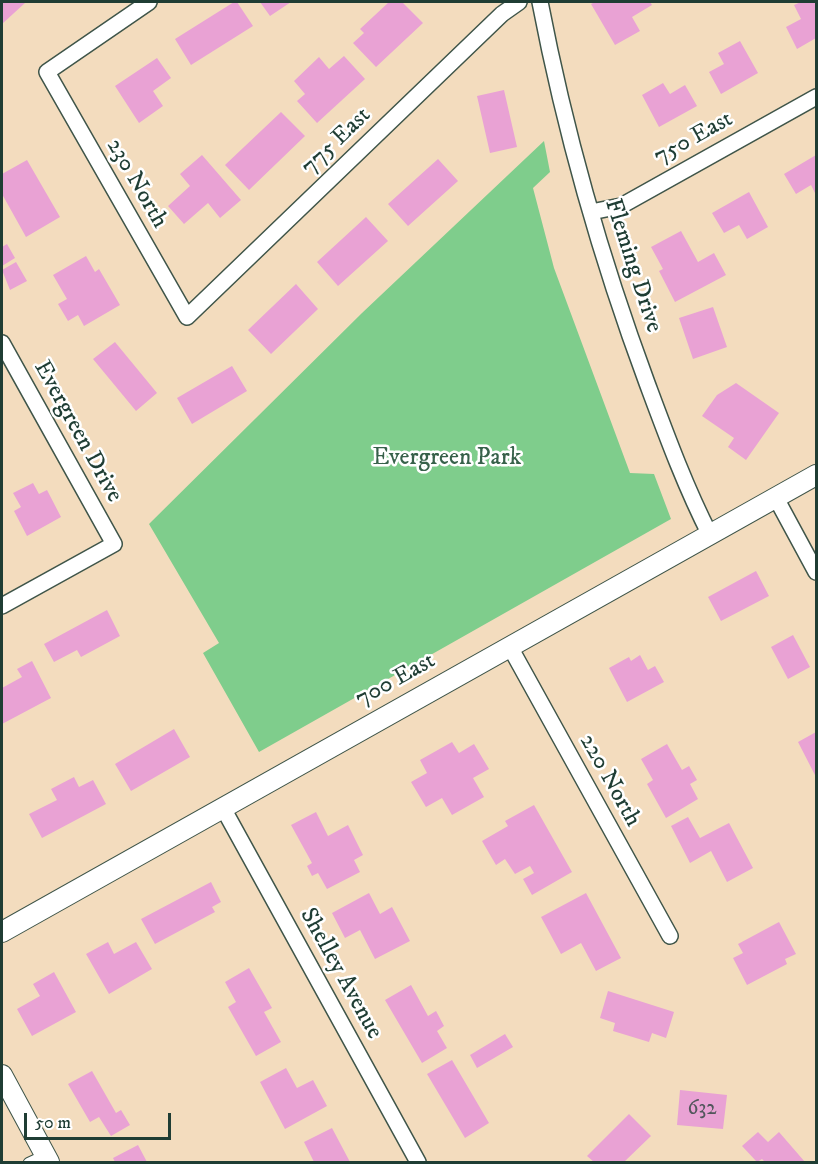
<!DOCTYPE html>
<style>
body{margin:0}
#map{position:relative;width:818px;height:1164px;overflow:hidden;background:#f3dcbe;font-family:"IM FELL DW Pica",serif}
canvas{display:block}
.frame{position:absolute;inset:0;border:3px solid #1f3d34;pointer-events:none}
.scale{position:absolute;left:24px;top:1113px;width:147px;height:27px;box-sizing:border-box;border:3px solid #1f3d34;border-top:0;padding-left:8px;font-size:18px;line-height:21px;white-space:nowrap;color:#1f3d34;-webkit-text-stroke:4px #fff;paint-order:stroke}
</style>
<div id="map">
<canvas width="818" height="1164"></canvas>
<div class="frame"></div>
<div class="scale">50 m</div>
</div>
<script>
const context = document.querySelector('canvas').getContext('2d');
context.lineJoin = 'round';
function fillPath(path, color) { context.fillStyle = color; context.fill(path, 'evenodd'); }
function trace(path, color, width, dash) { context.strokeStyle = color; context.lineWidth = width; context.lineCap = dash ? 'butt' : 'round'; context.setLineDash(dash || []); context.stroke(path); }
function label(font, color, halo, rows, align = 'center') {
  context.font = font + ' "IM FELL DW Pica",serif'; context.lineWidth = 5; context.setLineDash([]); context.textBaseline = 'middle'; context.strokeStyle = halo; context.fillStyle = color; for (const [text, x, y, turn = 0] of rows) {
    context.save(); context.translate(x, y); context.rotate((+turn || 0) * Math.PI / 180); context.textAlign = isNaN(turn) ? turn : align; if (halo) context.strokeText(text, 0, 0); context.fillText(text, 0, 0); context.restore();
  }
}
fillPath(new Path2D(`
 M544,141l6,31 -17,16 21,80 76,205 24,1 17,45 -412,233 -56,-99 16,-10 -70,-119 213,-211z`), '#7fcd8c');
fillPath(new Path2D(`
 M2,2h21l2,1 -23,21z
 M234,2h3l16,24 -62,39 -16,-26z
 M260,2h31l-21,14z
 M389,2h13l21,21 -47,44 -23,-24 11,-10 -4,-4z
 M595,2h55l2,3 -20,12 8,14 -25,14 -24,-41z
 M801,2h15v36l-19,11 -11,-22 15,-8 -7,-14z
 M740,41l18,32 -37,21 -12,-22 15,-8 -6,-11z
 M344,56l21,23 -48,44 -20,-22 8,-7 -11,-13 25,-24 10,12z
 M157,58l14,20 -18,13 10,15 -24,17 -24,-37z
 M663,83l7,11 15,-9 12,21 -38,21 -17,-32z
 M504,90l13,57 -27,6 -13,-57z
 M281,112l24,24 -56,54 -24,-25z
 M202,155l39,45 -21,18 -12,-15 -24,21 -16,-18 22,-20 -10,-12z
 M816,155v40l-5,-10 -15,9 -12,-20z
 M438,159l20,22 -50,45 -20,-22z
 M27,160l33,57 -34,20 -24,-43v-20z
 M749,192l19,35 -21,12 -8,-14 -15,8 -12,-20z
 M366,217l22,24 -50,45 -21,-24z
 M681,231l17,31 16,-9 12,22 -51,27 -16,-31 4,-2 -12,-22z
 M7,244l8,14 -13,8v-19z
 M86,256l9,16 4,-3 21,36 -36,21 -6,-11 -10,6 -10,-17 9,-5 -14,-24z
 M16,262l11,19 -17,9 -8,-20z
 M296,284l22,25 -47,45 -23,-24z
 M713,307l14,40 -34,12 -14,-41z
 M115,342l42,51 -21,18 -43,-52z
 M232,366l15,25 -55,33 -15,-26z
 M736,383l43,30 -33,47 -18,-13 6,-9 -32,-22 15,-21z
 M33,483l6,11 8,-4 14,27 -34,19 -13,-25 7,-4 -8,-14z
 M756,571l13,25 -48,25 -13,-24z
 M107,610l13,26 -39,21 -4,-7 -23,12 -10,-18z
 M793,635l17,32 -22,12 -17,-32z
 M640,655l8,15 7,-4 9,16 -37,20 -18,-34 20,-11 2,4z
 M32,661l19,37 -49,26v-36l20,-11 -5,-8z
 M174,729l16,28 -59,34 -16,-27z
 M816,732v45l-18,-35z
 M452,742l7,11 15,-9 15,25 -16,9 11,19 -32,18 -10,-17 -16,9 -15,-25 16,-9 -7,-13z
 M667,744l15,26 7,-4 8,14 -7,4 8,15 -32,19 -19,-34 6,-4 -12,-21z
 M74,777l5,10 14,-7 13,24 -64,34 -13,-24 28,-14 -6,-11z
 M534,805l38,67 -40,23 -9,-16 11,-6 -4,-7 -15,8 -10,-15 -9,6 -14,-24 26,-15 -3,-5z
 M316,812l12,24 20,-11 15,30 -9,5 6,12 -33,17 -9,-16 -6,3 -5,-10 5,-3 -21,-38z
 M688,817l12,21 29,-15 24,45 -26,14 -16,-31 -21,12 -19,-37z
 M211,882l10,20 -9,5 3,5 -60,32 -14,-25z
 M369,893l11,21 12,-7 18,34 -35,18 -15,-29 -15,8 -13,-25z
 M586,893l35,65 -25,13 -15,-28 -20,11 -20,-37z
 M779,922l17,32 -11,5 2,5 -40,21 -14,-27 10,-5 -5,-9z
 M108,942l6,12 22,-12 16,27 -43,25 -23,-40z
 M249,968l23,40 -8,4 17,30 -25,14 -28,-49 8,-5 -11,-20z
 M54,972l22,40 -44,24 -15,-27 23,-13 -7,-12z
 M411,985l17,31 8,-5 8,15 -7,5 10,17 -25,15 -37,-63z
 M608,991l66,21 -8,26 -14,-5 -3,9 -36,-11 2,-8 -15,-5z
 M505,1034l8,13 -36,21 -7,-13z
 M452,1060l37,63 -24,15 -38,-64z
 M286,1068l11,20 16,-8 14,26 -42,23 -25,-47z
 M92,1071l24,42 5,-3 9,15 -19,11 -12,-19 -9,5 -22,-38z
 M680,1090l47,5 -4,34 -46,-4z
 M629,1114l22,22 -27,26h-30l-7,-6z
 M332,1128l18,34h-36l-10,-20z
 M758,1132l10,10 11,-10 26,30h-40l-3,-3 -5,3 -15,-16z
 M138,1145l9,17h-32l-2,-4z`), '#e9a2d4');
const service = new Path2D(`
 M28,1162l15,-7`);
const minor = new Path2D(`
 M149,2l-102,70 140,245 315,-303 17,-12
 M540,2c25,130 61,257 107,381 19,51 38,103 63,152
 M591,212l30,-6 195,-109
 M2,343l112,201 -112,62
 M776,498l40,74
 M510,647l160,289
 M223,808l195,354`);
const tertiary = new Path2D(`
 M2,932l814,-457
 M2,1075l47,87`);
trace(service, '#3f5549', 10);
trace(minor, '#3f5549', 18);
trace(tertiary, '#3f5549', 22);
trace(service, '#fff', 8);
trace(minor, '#fff', 15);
trace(tertiary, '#fff', 20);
label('21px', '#52565c', null, [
 ["632",702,1110]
]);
label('24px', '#1f3d34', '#fff', [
 ["750 East",694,139,-29],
 ["775 East",337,142,-44],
 ["230 North",136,184,60],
 ["Fleming Drive",632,266,72],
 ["Evergreen Drive",77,432,61],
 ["700 East",396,681,-29],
 ["220 North",609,781,61],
 ["Shelley Avenue",340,974,61]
]);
label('24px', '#37614a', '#fff', [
 ["Evergreen Park",447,459]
]);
</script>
